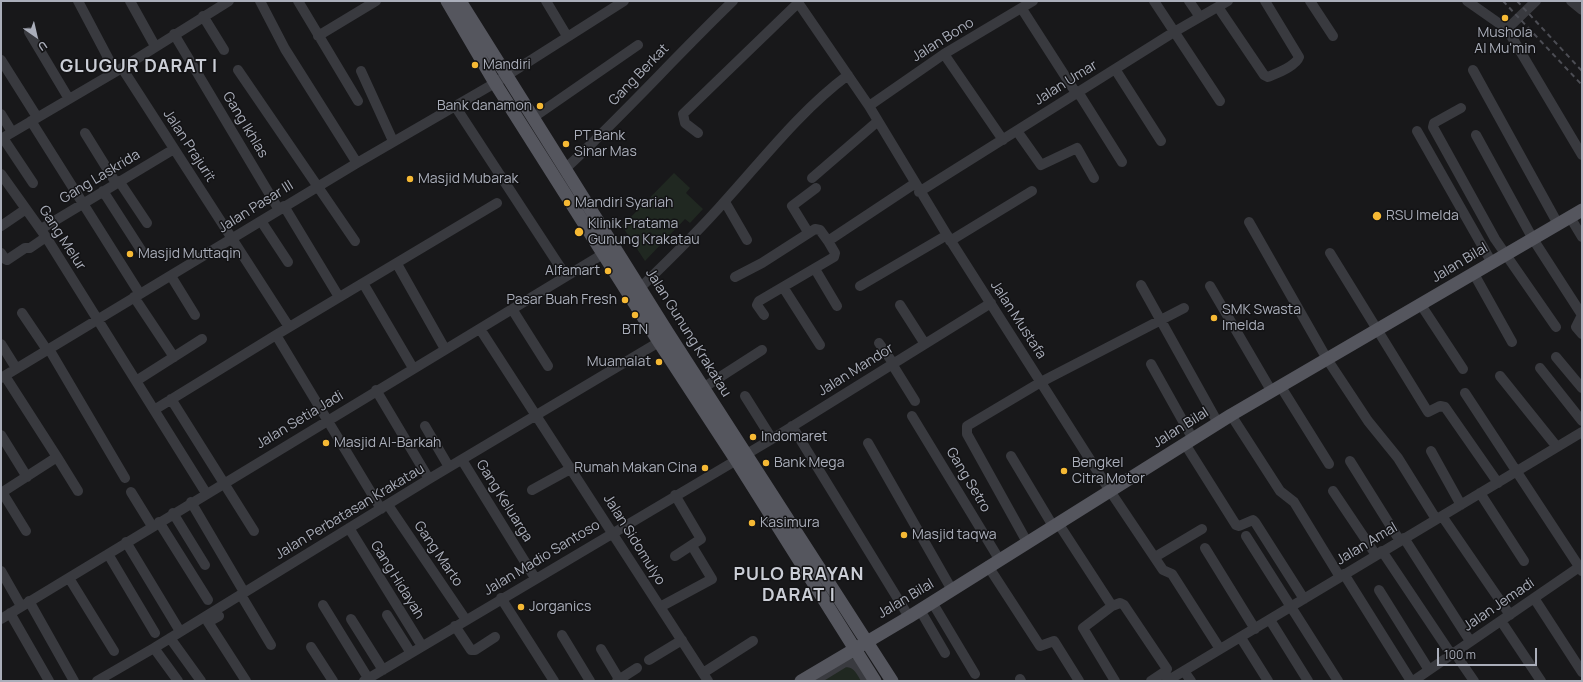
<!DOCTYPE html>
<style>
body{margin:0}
#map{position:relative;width:1583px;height:682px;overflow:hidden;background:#18181a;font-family:Manrope,sans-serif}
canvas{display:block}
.frame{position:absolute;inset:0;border:2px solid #aaaeba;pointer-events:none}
.north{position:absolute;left:16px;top:16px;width:40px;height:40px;-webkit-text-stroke:3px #131315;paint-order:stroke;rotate:146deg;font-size:11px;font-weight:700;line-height:16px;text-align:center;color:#aaaeba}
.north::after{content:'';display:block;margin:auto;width:14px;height:18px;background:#aaaeba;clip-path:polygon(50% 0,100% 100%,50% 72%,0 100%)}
.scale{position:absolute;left:1437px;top:648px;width:100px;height:18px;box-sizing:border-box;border:2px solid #aaaeba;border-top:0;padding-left:5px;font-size:12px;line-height:14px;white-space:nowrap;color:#aaaeba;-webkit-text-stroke:3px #131315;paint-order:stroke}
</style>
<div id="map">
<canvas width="1583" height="682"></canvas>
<div class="frame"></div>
<div class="north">U</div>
<div class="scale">100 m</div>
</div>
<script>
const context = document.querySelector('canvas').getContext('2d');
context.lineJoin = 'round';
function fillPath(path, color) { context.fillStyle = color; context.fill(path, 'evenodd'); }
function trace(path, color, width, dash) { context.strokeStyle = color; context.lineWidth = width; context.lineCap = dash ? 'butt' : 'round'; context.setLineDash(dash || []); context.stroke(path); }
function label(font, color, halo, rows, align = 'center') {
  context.font = font + ' Manrope,sans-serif'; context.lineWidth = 3; context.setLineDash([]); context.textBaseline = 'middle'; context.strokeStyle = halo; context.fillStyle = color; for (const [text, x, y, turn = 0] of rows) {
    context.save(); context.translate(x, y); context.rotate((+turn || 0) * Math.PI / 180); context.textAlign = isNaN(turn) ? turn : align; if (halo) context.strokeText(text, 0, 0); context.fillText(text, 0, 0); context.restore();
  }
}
fillPath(new Path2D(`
 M674,173l16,15 -4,5 17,16 -13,14 -5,-4 -40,42 -23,-35z
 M853,657l18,24h-64z`), '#202821');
trace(new Path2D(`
 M78,1l37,70
 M130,1l25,45
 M260,1l25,48 72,114
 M298,1l60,100
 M546,1l21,35
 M797,1l72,105 78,129 163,256 53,79 9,4 48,75
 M1154,1l66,100
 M1189,1l11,16
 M1310,1l23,35
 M1467,1l40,28 75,126
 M1571,1l11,9
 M1218,7l46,68 4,2c9,-4 28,-11 31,-20l-34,-56
 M1022,9l54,84
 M203,16l21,34
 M1507,29l29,-28
 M29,32l40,67
 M174,34l105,176
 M318,36l58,-35
 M944,54l59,86
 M1,60l36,57
 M122,68l167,259
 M1115,69l46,72
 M238,70l117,171
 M1473,70l85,154
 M361,71l32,70
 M1078,92l44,70
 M455,106l111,170
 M869,106l75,-52 89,-53
 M1461,108l-27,15 -1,4 62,112 61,88
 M1,114l11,18
 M534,117l104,-72
 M31,121l109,173
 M1017,131l24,34 36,-17 17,30
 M1417,131l75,132
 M85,133l31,50
 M698,133l-13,-10 -2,-9 115,-111
 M1476,135l57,104 49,76 -6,12 6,7
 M3,138l30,45
 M1,139l121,-71 107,-67
 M565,169c58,-54 111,-113 168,-168
 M1,174l45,63 160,256
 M812,178l66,-57
 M119,181l28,42
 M103,191l38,59
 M919,192l255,-160 54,-31
 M725,202l22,38
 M284,206l55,91
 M1570,217l12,20
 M261,221l27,41
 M1249,222l78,137 41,62 30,37 38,61
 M1,226l25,-17
 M41,229l133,-80
 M808,232l-16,-26 24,-18
 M950,241l82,-50
 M1,253l4,6 2,1 18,-12h5l16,-11
 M1330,253l98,159 12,-6 5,1 53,76
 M397,264l48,85
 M815,269l22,37
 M1474,274l38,68
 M171,276l24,39
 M735,277l27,-14 53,-34 5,1 8,11 86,-57
 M363,283l50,85
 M1141,285l77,138
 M860,286l87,-51
 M1210,286l62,106
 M783,287l37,58
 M640,288c29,-28 58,-56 85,-87 40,-44 75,-90 123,-126
 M134,297l40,60
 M900,305l25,39
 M1421,305l42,64
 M512,309l36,57
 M22,313l25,37
 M764,315l-7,-10 2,-4 75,-44 1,-4 -7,-12
 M480,329l228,352
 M276,335l105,174
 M879,343l14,20
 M1,344l15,24
 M49,349l76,129
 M1556,357l26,31
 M892,364l23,37
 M1151,364l42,75
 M1540,368l42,53
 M1500,376l57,71
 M1,378l356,-215 138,-80 129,-82
 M136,381l66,-42
 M1281,387l48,77
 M703,388l59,-38
 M376,390l53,89
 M1465,393l117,178
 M745,396l27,43
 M171,399l83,132
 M154,410l122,-75 221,-132
 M1231,415l49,76 14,11 46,75
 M912,416l87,143
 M425,426l24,41
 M792,426l117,191
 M1,435l26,42
 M868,443l84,147
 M1185,444l51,81 3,1 14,-6 2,2 49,77
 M1431,451l30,54
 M1011,456l42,70
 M57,457l21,34
 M462,460l73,118
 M1350,461l50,80
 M532,490l40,-22
 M1333,491l43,64
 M2,492l24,39
 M131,492l21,34
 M1,493l56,-36 -52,-81
 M1480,493l44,68
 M191,502l53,90
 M388,505l78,115
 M173,513l32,52
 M1442,516l68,99
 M159,522l49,78
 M1058,523l54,83
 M349,528l73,118
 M1246,536l92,145
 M1404,538l66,103
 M126,542l52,86
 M1027,542l-60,-108v-8l74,-44 143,-74
 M1205,548l50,81
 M1382,551l69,103
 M108,554l47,79
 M675,556l26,-17 -26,-44
 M1155,557l47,-28
 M988,566l52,80 14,-5 25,40
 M1,571l20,35
 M1344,574l67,107
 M69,578l45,73
 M1379,590l50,80
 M241,595l30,50
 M501,598l53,83
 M1534,598l48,74
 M29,601l45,80
 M932,602l43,72
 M323,605l45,73
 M660,607l52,-28 -20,-33
 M920,610l25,43
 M10,613l39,68
 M387,615l24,38
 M219,616l-11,6 38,59
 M1,619l607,-368
 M351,619l32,51
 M1270,620l38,61
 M1501,621l40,60
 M455,626l16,24h4l20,-13
 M562,635l28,46
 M170,638l31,43
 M1241,638l27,43
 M311,647l22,34
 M154,648l24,33
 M601,649l18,30
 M1454,652l20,29
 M649,660l33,-20
 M1184,671l7,10
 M703,673l50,-32
 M1020,679l1,2
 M97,681l57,-33 275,-169 230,-137
 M364,681l408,-242 219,-136
 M617,681l20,-13
 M814,681l31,-19c11,0 15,7 20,16
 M1115,681l-32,-53 29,-22 8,-3 4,2 43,64 -1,2 -15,10
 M1167,681l415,-249
 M1413,681l169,-116`), '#393a3f', 10);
trace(new Path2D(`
 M447,1l48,82 164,259 77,118 139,221
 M460,1l208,332 224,348
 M801,681l108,-64 322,-202 351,-205`), '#55565e', 13);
trace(new Path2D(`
 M1503,1l79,84
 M1517,1l65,70`), '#4c4d54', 2, [5, 4]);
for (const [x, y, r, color] of [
 [1505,18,4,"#f6b934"],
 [475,65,4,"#f6b934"],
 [540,106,4,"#f6b934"],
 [566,144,4,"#f6b934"],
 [410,179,4,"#f6b934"],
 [567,203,4,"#f6b934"],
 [1377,216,5,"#f6b934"],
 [579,232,5,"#f6b934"],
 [130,254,4,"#f6b934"],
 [608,271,4,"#f6b934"],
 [625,300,4,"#f6b934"],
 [635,315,4,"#f6b934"],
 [1214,318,4,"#f6b934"],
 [659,362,4,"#f6b934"],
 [753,437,4,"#f6b934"],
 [326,443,4,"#f6b934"],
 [766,463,4,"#f6b934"],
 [705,468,4,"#f6b934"],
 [1064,471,4,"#f6b934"],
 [752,523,4,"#f6b934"],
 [904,535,4,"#f6b934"],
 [521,607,4,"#f6b934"]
]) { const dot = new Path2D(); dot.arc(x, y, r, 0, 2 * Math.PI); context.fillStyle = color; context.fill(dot); trace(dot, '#131315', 1.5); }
label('14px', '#aaaeba', '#131315', [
 ["Mushola",1505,33,"center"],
 ["Al Mu'min",1505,49,"center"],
 ["Mandiri",483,65],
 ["Bank danamon",532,106,"right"],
 ["PT Bank",574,136],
 ["Sinar Mas",574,152],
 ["Masjid Mubarak",418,179],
 ["Mandiri Syariah",575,203],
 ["RSU Imelda",1386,216],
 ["Klinik Pratama",588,224],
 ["Gunung Krakatau",588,240],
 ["Masjid Muttaqin",138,254],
 ["Alfamart",600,271,"right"],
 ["Pasar Buah Fresh",617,300,"right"],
 ["SMK Swasta",1222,310],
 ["Imelda",1222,326],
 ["BTN",635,330,"center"],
 ["Muamalat",651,362,"right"],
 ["Indomaret",761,437],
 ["Masjid Al-Barkah",334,443],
 ["Bank Mega",774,463],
 ["Bengkel",1072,463],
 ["Citra Motor",1072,479],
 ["Rumah Makan Cina",697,468,"right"],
 ["Kasimura",760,523],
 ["Masjid taqwa",912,535],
 ["Jorganics",529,607]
], 'left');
label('14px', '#aaaeba', '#131315', [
 ["Jalan Bono",943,40,-32],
 ["Gang Berkat",639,75,-46],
 ["Jalan Umar",1066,83,-32],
 ["Gang Ikhlas",245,125,59],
 ["Jalan Prajurit",189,146,57],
 ["Gang Laskrida",100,177,-31],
 ["Jalan Pasar III",256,207,-32],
 ["Gang Melur",62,238,57],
 ["Jalan Bilal",1460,263,-31],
 ["Jalan Mustafa",1018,320,57],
 ["Jalan Gunung Krakatau",688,333,58],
 ["Jalan Mandor",856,370,-32],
 ["Jalan Setia Jadi",300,420,-31],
 ["Jalan Bilal",1181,428,-32],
 ["Gang Setro",968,480,59],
 ["Gang Keluarga",504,501,58],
 ["Jalan Perbatasan Krakatau",350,512,-31],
 ["Jalan Sidomulyo",634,540,58],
 ["Jalan Amal",1367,544,-31],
 ["Gang Marto",438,554,56],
 ["Jalan Madio Santoso",542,558,-31],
 ["Gang Hidayah",397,580,58],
 ["Jalan Bilal",906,599,-31],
 ["Jalan Jemadi",1499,605,-34]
]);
context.letterSpacing = '1px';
label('bold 18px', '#cbced6', '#131315', [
 ["GLUGUR DARAT I",139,67],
 ["PULO BRAYAN",799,575],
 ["DARAT I",799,596]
]);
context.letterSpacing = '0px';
</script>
